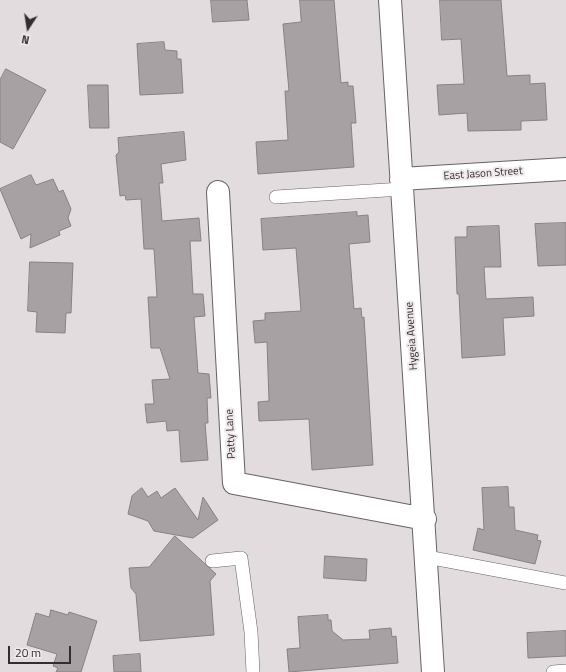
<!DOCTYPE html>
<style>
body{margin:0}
#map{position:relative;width:566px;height:672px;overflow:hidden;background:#e3dcdf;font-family:"Titillium Web",sans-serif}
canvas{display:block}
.north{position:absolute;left:8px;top:8px;width:40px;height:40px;-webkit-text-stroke:3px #f0e9ed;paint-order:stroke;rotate:192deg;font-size:11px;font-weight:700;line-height:16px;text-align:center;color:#312e2f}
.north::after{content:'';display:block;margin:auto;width:14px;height:18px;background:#312e2f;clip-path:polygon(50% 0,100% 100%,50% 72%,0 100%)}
.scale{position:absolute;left:8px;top:646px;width:63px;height:18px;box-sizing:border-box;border:2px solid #312e2f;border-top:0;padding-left:5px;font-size:12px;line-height:14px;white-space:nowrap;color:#312e2f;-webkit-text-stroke:3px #f0e9ed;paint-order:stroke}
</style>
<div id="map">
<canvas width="566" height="672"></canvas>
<div class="north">N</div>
<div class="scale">20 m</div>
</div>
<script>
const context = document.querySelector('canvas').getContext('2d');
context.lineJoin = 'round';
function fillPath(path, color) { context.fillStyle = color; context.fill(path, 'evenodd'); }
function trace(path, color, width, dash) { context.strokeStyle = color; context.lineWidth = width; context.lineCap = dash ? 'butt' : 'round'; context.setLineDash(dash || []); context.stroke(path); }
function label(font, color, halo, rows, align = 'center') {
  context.font = font + ' "Titillium Web",sans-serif'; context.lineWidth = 4; context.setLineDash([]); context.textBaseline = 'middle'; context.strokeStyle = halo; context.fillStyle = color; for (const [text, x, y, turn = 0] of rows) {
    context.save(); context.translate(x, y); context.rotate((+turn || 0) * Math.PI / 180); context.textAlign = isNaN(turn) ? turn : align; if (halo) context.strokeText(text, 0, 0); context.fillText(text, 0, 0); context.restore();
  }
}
const building = new Path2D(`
 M211,0h36l2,20 -36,2z
 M300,0h34l7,83 7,-1v4h5l3,37h-5l3,44 -96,7 -2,-32 32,-2 -3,-49h4l-6,-67 18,-2z
 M440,0h61l6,76 23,-1v9l15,-1 2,37 -26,1v9l-53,1 -1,-18 -28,2 -2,-30 27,-1 -3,-45 -19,1z
 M164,42l1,8 12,1v8h4l2,34 -43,2 -3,-51z
 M6,69l40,21 -33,59 -13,-7v-62z
 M88,85h20l1,43h-19z
 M184,132l2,28 -25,4 2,19h-4l3,38 37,-3 2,23h-11l3,53h10l2,22 -11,1 4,56 11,1 2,24h-4l1,25h-3l3,37 -27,2 -2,-32 -12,1 -1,-10 -19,2 -2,-19h9l-2,-24 18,-1 -10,-31h-9l-3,-51h9l-3,-48h-10l-3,-50 -15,1 -1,-5 -5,1 -4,-41 3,-3 -1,-14z
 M31,175l5,10 17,-6 6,13 4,-2 8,19 -3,9 3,8 -12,5 1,4 -30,13 1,-14 -10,5 -21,-50z
 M357,212v4l11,-1 2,27 -21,2 5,65 7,-1 1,10 2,-1 9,148 -61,5 -3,-51 -50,2 -1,-19 11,-1 -2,-59 -12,1 -2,-22 12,-1v-7l36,-2 -5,-63 -33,2 -2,-31z
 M566,223v42l-28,1 -3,-42z
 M499,226l2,41h-17l2,32 47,-2 1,19 -31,2 2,37 -43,3 -3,-64h-2l-2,-57h12v-10z
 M30,262l43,1 -2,50h-5l-1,20 -29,-1 1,-20 -9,-1z
 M508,487l1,20h5l1,23 23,5 -1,5 4,1 -6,23 -62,-14 5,-22 6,2 -2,-42z
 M142,488l6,9 9,-6 4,7 14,-10 23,32 5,-23 15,23 -25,18 -39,-7 -6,-10 -20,-7 4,-18z
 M175,536l41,38 -6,7 4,54 -74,6 -4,-47 -5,-6 -2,-20 20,-1z
 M325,556l42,3 -1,22 -42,-3z
 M51,610l17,5 1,-3 28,9 -16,51h-25l2,-4 -5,-2 4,-12 -30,-9 9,-32 13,4z
 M328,615v5h3l1,11 11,9 27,-1 -1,-9 22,-2 1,9 4,-1 2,27 -109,9 -2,-23 13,-1 -2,-31z
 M566,631v25l-38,2 -1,-25z
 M140,654l1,18h-27l-1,-16z`);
fillPath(building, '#a8a1a4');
trace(building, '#878184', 1);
const service = new Path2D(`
 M276,197l126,-8
 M427,557l139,26
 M212,561l29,-3 10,74 2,40
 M553,672l13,-1`);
const minor = new Path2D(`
 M390,0l43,672
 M401,179l165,-10
 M218,192l16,291 191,36`);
trace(service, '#686265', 14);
trace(minor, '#686265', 24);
trace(service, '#fff', 13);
trace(minor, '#fff', 22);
label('11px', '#312e2f', '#f0e9ed', [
 ["East Jason Street",483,174,-4],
 ["Hygeia Avenue",412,336,-94],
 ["Patty Lane",231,434,-93]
]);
</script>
